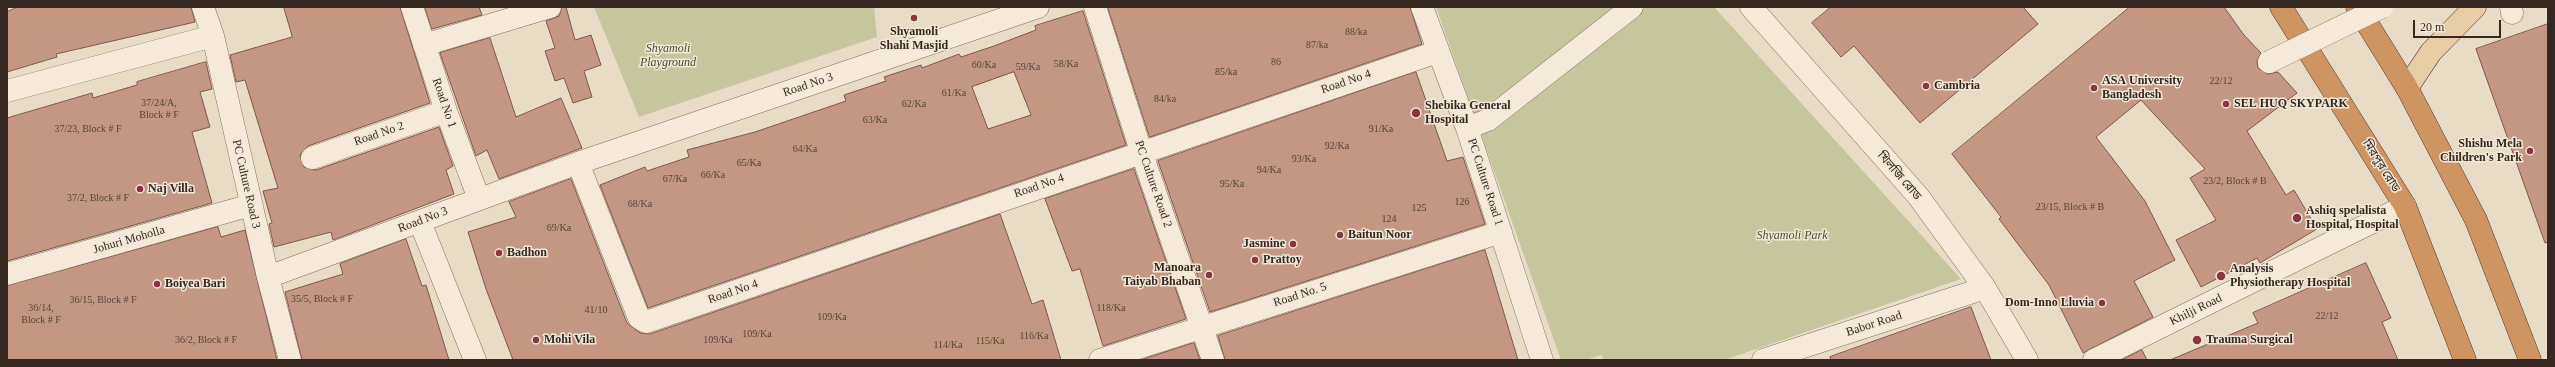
<!DOCTYPE html>
<meta charset="utf-8">
<style>
body{margin:0}
#map{position:relative;width:2555px;height:367px;overflow:hidden;background:#e9dcc7;font-family:"Times New Roman",serif}
canvas{display:block}
.frame{position:absolute;inset:0;border:8px solid #352821;pointer-events:none}
.scale{position:absolute;left:2413px;top:20px;width:88px;height:18px;box-sizing:border-box;border:2px solid #352821;border-top:0;padding-left:5px;font-size:12px;line-height:14px;white-space:nowrap;color:#352821;-webkit-text-stroke:3px #f1e7d6;paint-order:stroke}
</style>
<div id="map">
<canvas width="2555" height="367"></canvas>
<div class="frame"></div>
<div class="scale">20 m</div>
</div>
<script>
const context = document.querySelector('canvas').getContext('2d');
context.lineJoin = 'round';
function fillPath(path, color) { context.fillStyle = color; context.fill(path, 'evenodd'); }
function trace(path, color, width, dash) { context.strokeStyle = color; context.lineWidth = width; context.lineCap = dash ? 'butt' : 'round'; context.setLineDash(dash || []); context.stroke(path); }
function label(font, color, halo, rows, align = 'center') {
  context.font = font + ' "Times New Roman","Noto Sans Bengali",serif'; context.lineWidth = 3; context.setLineDash([]); context.textBaseline = 'middle'; context.strokeStyle = halo; context.fillStyle = color; for (const [text, x, y, turn = 0] of rows) {
    context.save(); context.translate(x, y); context.rotate((+turn || 0) * Math.PI / 180); context.textAlign = isNaN(turn) ? turn : align; if (halo) context.strokeText(text, 0, 0); context.fillText(text, 0, 0); context.restore();
  }
}
fillPath(new Path2D(`
 M594,7h280l3,30 -238,80z
 M1436,7h278l247,272 -237,81h-120l-3,-5 -15,5h-25z`), '#c5c69c');
const building = new Path2D(`
 M18,7h173l4,15 -139,32 1,3 -50,15v-60z
 M284,7h116l30,96 -122,43 -8,9 4,12 12,3 123,-43 14,39 -7,4 8,24 -121,46 -2,-8 -57,15 -5,-23 3,-1 -9,-32 15,-3 -33,-108 -9,2 -6,-27 62,-18z
 M425,7h54l3,8 -50,14z
 M562,7h4l9,33 16,-5 10,30 -17,6 8,26 -19,6 -9,-25 -9,3 -10,-30 10,-3 -9,-27 13,-5z
 M1108,7h302l12,37 -272,93z
 M1831,7h192l15,17 -118,99 -66,-77 -13,11 -29,-34z
 M2130,7h94l20,28 17,18 -4,8 1,7 10,6 10,-2 19,21 -50,38 39,64 8,-5 23,39 -57,34 -3,-5 -56,29 -25,-47 40,-20 -26,-42 15,-9 -64,-69 -45,37 49,64 30,59 -41,21 19,36 -70,36 -34,-68 -50,-66 2,-2 -49,-63z
 M1083,11l43,134 -478,163 -48,-123 45,-18 2,4 42,-14 -2,-7 68,-18 91,-31 -2,-6 42,-14 -2,-4 37,-12 1,3 37,-14 2,3 33,-11 42,-16 -1,-4zM1014,72l17,43 -43,14 -16,-42z
 M2548,24v218l-3,1 -69,-194z
 M490,38l26,79 45,-19 21,50 -83,31 -12,-29 -11,6 -36,-103z
 M206,62l6,27 -12,3 10,35 -18,5 20,71 -205,58v-143l85,-25 1,5 44,-13v-3z
 M1416,72l31,89 16,-4 22,67 -275,88 -52,-151z
 M1134,169l52,150 -83,27 -23,-77 -8,2 -27,-72z
 M571,179l56,144 13,10 10,1 350,-120 32,90 11,-4 18,60h-548l-27,-71 -18,-57 48,-15 -7,-15z
 M218,227l3,10 24,-7 32,130h-270v-74z
 M406,239l16,47 4,-1 23,75h-147l-17,-68 58,-18 -3,-10z
 M1485,250l33,110h-293l-7,-24z
 M2366,263l25,55 -9,4 16,38h-228l88,-37 -5,-10z
 M1971,307l20,53h-160l-1,-3z
 M1194,343l6,17h-59z
 M2142,350l5,10h-25z`);
fillPath(building, '#c39782');
trace(building, '#7f5847', 1);
const street = new Path2D(`
 M203,7l10,29 55,241 22,83
 M412,7l34,104 33,88
 M1038,7l-460,156 61,155 7,4 791,-270
 M1095,7l46,144 72,209
 M1422,7l45,121 75,232
 M1751,7l167,189 67,92 42,72
 M2511,7l1,6
 M424,45l126,-38
 M7,91l206,-55
 M1467,128l21,-8 144,-113
 M312,158l134,-47
 M420,222l55,138
 M7,274l244,-69
 M268,277l310,-114
 M1100,360l401,-128
 M1763,360l222,-72
 M2094,360l311,-154`);
const primary = new Path2D(`
 M2407,88l24,-36 44,-45`);
const highway = new Path2D(`
 M2281,7l124,199 60,154
 M2357,7l50,81 69,132 54,140`);
trace(street, '#836f5f', 23);
trace(primary, '#513e32', 23);
trace(highway, '#513e32', 23);
trace(street, '#f5eada', 22);
trace(primary, '#e8cca4', 22);
trace(highway, '#ce9562', 22);
const streetBridge = new Path2D(`
 M2269,62l113,-55`);
trace(streetBridge, '#836f5f', 23, []);
trace(streetBridge, '#f5eada', 22);
for (const [x, y, r, color] of [
 [914,18,4,"#8b363e"],
 [1926,86,4,"#8b363e"],
 [2094,88,4,"#8b363e"],
 [2226,104,4,"#8b363e"],
 [1416,113,5,"#8b363e"],
 [2530,151,4,"#8b363e"],
 [140,189,4,"#8b363e"],
 [2297,218,5,"#8b363e"],
 [1340,235,4,"#8b363e"],
 [1293,244,4,"#8b363e"],
 [499,253,4,"#8b363e"],
 [1255,260,4,"#8b363e"],
 [1209,275,4,"#8b363e"],
 [2221,276,5,"#8b363e"],
 [157,284,4,"#8b363e"],
 [2102,303,4,"#8b363e"],
 [536,340,4,"#8b363e"],
 [2197,340,5,"#8b363e"]
]) { const dot = new Path2D(); dot.arc(x, y, r, 0, 2 * Math.PI); context.fillStyle = color; context.fill(dot); trace(dot, '#f1e7d6', 1.5); }
label('10px', '#584439', null, [
 ["88/ka",1356,32],
 ["87/ka",1317,45],
 ["86",1276,62],
 ["58/Ka",1066,64],
 ["60/Ka",984,65],
 ["59/Ka",1028,67],
 ["85/ka",1226,72],
 ["22/12",2221,81],
 ["61/Ka",954,93],
 ["84/ka",1165,99],
 ["37/24/A,",159,103],
 ["Block # F",159,115],
 ["62/Ka",914,104],
 ["63/Ka",875,120],
 ["37/23, Block # F",88,129],
 ["91/Ka",1381,129],
 ["92/Ka",1337,146],
 ["64/Ka",805,149],
 ["93/Ka",1304,159],
 ["65/Ka",749,163],
 ["94/Ka",1269,170],
 ["66/Ka",713,175],
 ["67/Ka",675,179],
 ["23/2, Block # B",2235,181],
 ["95/Ka",1232,184],
 ["37/2, Block # F",98,198],
 ["126",1462,202],
 ["68/Ka",640,204],
 ["23/15, Block # B",2070,207],
 ["125",1419,208],
 ["124",1389,219],
 ["69/Ka",559,228],
 ["35/5, Block # F",322,299],
 ["36/15, Block # F",103,300],
 ["36/14,",41,308],
 ["Block # F",41,320],
 ["118/Ka",1111,308],
 ["41/10",596,310],
 ["22/12",2327,316],
 ["109/Ka",832,317],
 ["109/Ka",757,334],
 ["116/Ka",1034,336],
 ["36/2, Block # F",206,340],
 ["109/Ka",718,340],
 ["115/Ka",990,341],
 ["114/Ka",948,345]
]);
label('bold 12px', '#352821', '#f1e7d6', [
 ["Shyamoli",914,32,"center"],
 ["Shahi Masjid",914,46,"center"],
 ["ASA University",2102,81],
 ["Bangladesh",2102,95],
 ["Cambria",1934,86],
 ["SEL HUQ SKYPARK",2234,104],
 ["Shebika General",1425,106],
 ["Hospital",1425,120],
 ["Shishu Mela",2522,144,"right"],
 ["Children's Park",2522,158,"right"],
 ["Naj Villa",148,189],
 ["Ashiq spelalista",2306,211],
 ["Hospital, Hospital",2306,225],
 ["Baitun Noor",1348,235],
 ["Jasmine",1285,244,"right"],
 ["Badhon",507,253],
 ["Prattoy",1263,260],
 ["Manoara",1201,268,"right"],
 ["Taiyab Bhaban",1201,282,"right"],
 ["Analysis",2230,269],
 ["Physiotherapy Hospital",2230,283],
 ["Boiyea Bari",165,284],
 ["Dom-Inno Lluvia",2094,303,"right"],
 ["Mohi Vila",544,340],
 ["Trauma Surgical",2206,340]
], 'left');
label('italic 12px', '#494f2a', '#f1e7d6', [
 ["Shyamoli",668,49],
 ["Playground",668,63],
 ["Shyamoli Park",1792,236]
]);
label('12px', '#352821', '#f1e7d6', [
 ["Road No 4",1346,82,-19],
 ["Road No 3",808,85,-19],
 ["Road No 1",444,103,71],
 ["Road No 2",379,134,-19],
 ["মিরপুর রোড",2381,166,58],
 ["খিলজি রোড",1899,176,49],
 ["PC Culture Road 1",1485,182,72],
 ["PC Culture Road 3",246,184,77],
 ["PC Culture Road 2",1153,184,71],
 ["Road No 4",1039,186,-19],
 ["Road No 3",423,220,-21],
 ["Johuri Moholla",129,240,-16],
 ["Road No 4",733,292,-19],
 ["Road No. 5",1300,295,-18],
 ["Khilji Road",2196,310,-26],
 ["Babor Road",1874,324,-18]
]);
</script>
